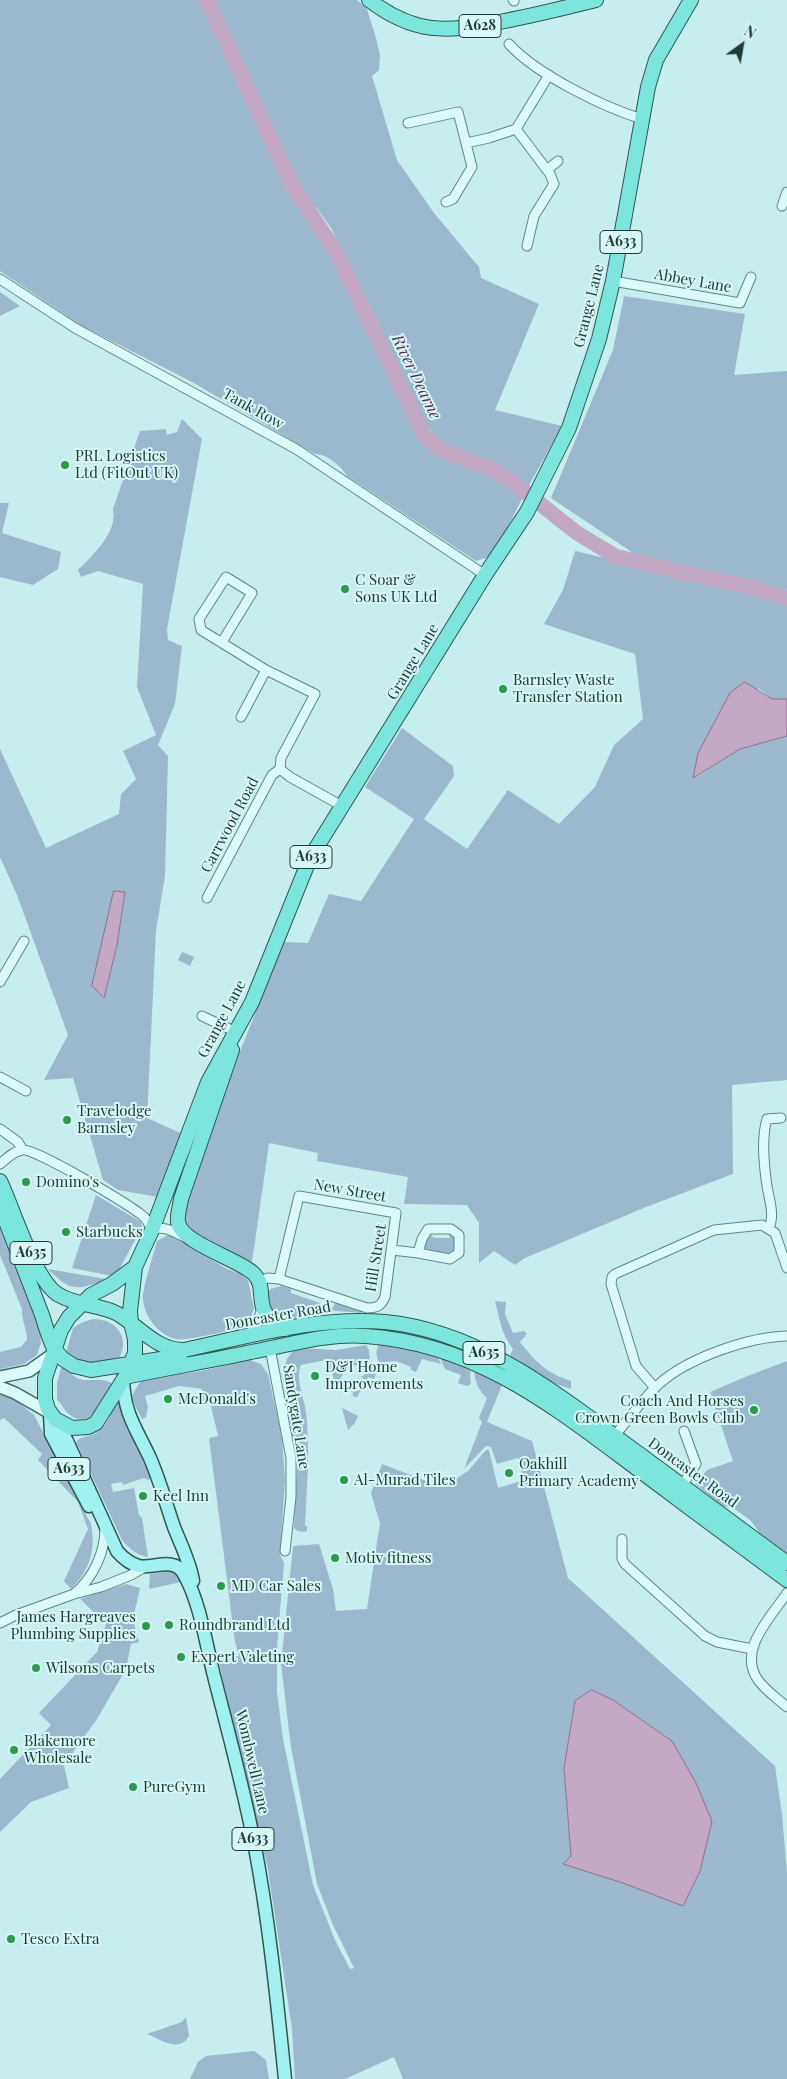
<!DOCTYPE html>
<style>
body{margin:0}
#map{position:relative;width:787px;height:2079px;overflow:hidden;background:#c7eeee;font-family:"Playfair Display",serif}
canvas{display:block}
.north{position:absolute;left:717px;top:20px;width:50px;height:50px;-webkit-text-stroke:4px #d7f6f6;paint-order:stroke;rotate:32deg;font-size:14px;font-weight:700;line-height:20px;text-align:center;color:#203b35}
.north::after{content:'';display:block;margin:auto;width:18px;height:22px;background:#203b35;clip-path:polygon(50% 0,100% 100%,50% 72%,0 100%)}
</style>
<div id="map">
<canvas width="787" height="2079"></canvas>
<div class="north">N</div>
</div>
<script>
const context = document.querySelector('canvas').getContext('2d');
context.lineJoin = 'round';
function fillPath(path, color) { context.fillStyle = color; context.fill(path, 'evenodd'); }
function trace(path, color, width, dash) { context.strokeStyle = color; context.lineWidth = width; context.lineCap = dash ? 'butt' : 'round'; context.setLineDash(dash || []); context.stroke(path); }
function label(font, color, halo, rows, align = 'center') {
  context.font = font + ' "Playfair Display",serif'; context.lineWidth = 4; context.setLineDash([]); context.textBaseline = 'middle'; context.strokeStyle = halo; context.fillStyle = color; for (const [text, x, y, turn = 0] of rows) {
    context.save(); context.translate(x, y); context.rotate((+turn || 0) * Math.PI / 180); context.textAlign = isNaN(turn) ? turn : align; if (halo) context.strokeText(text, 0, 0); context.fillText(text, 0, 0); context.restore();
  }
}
fillPath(new Path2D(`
 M0,0h357l10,9 9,29 4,17 -1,15 -7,6 25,84 37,53 45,54 2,11 58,26 -44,106 67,16 -34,61 -35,-24 -49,-16 -20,-25 -93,-194 -15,-21 -4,13 20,33 89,184c6,6 13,15 20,19 31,15 57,15 82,41l-24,47 -10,13 -13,4 -129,-85c-6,-10 -20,-22 -32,-22l-121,-71 -112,-57 -82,-55z
 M0,292l20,14 -20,10z
 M624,296l121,18 -11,61 53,-4v219l-151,-35 -85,-57 62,-148z
 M182,419l20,20 -35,190 1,11 14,6 -7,58 -17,41 10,11 -3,120 -9,55 -9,187 38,17 -27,62 -40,-7 -15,-10 -30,-102 -29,2 24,-45 -51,-140 -17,-38v-108l46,99 73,-34 2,-20 15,-15 -13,-28 33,-16 -19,-48 6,-103 -45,-13 -17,6 -3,-7c15,-15 40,-38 35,-61l27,-78 26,-2 1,6 10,-3zM114,891l11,1 -8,53 -13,52v-58z
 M0,503h9l-7,30 59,19 -3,17 -25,16 -33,-8z
 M575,551l212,49v99h-15l-14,-11 -64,90 46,-29 47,-13v344l-55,5 1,89 -87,33 -121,51 -10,7 -21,-14 -15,12v-40l-12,-18 -63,-1 4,-27 -91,-16 1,-8 -49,-10 -17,119 -51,-25 -15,-14 -1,-18 31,-94 68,-169 24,1 21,-49 32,7 53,-82 -49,-32 37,-59 51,38 1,10 -30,43 43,30 41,-59 51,34 36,-37 19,-42 29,-26 -8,-65 -91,-30 19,-34z
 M182,952l12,5 -4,9 -12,-6z
 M96,1195l45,27 1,5 -23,43 -7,6 -40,-8z
 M0,1227l39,97 2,19 -4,12 -13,9 -24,5v-17l21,-5 6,-7c0,-11 -6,-21 -5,-31l-22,-54z
 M448,1232l8,5c2,6 1,13 -5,18l-22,-4 -4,-3 1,-12 4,-2 4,4h16z
 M170,1234l57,35 14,5 7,6 6,29 -6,15c-11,6 -61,17 -72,15 -17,-4 -31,-21 -33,-39 -1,-12 11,-46 14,-59z
 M48,1269l58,10c-28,12 -36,13 -58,-10z
 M282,1286l9,3v4l29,10 1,7c-15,3 -43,20 -51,-1 -3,-7 -3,-13 0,-20z
 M495,1301l11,1 -1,12 8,19 11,-2 3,3 -7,8c16,20 26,31 51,39v8l-15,-5 -46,-29 3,-6c-11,-14 -14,-31 -18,-48z
 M339,1302l23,8 -1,3 -36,-3v-5l8,3 2,-5z
 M93,1319c25,0 39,21 24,43 -21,3 -33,4 -51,-9l7,-25 8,-5z
 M364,1325v6l-88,10 -6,-5 41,-8z
 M366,1326l25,2 52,12 -1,4 -48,-11 -28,-2z
 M379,1344l31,4 27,7 4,9 -19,-5 -6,13 -5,-2v-3c-13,-5 -17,-9 -30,-2 -5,-7 -6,-13 -2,-21z
 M366,1345l3,5 1,11c-4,3 -7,3 -12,4 -12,2 -18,12 -22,23l-5,-19 -5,-3v-6l-25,5c-6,14 3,32 5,47 2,17 2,34 2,51h-5l-7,-4 -10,-65 -2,-25 3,-10 5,-7 11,-4 33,2z
 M443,1357l28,12 -1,8 1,7 -4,2 -9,-3 3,-8 -16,-6 -4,-9z
 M250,1360l11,4 7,10 14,64 3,42 -5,75 4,8 -7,84v46l6,46 30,146 22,55 15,29 4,-1 -21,-43 -16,-41 -26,-137 -10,-83 12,-118 26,-2 14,45 3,22 31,-2 13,-86 -9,-30 11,-29 52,20 12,1 22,-14 18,-21h3l9,38 26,-8 -6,-22 -21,6 -6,-17 -5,-1 -22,23 18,-47 -3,-4 8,-20c-7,-5 -14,-19 -12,-27l27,14 -15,37 45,19 36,137 207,188 7,48 5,59v206h-384l-9,-22 -49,22h-50l-3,-50 -24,-159 -49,-207 20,-7 -4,-14 -26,-204 9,-2 -8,-34 -6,1 -2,-14 -23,-3 -34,10 3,11 -2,10 -4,2 -7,-13 -3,-11 8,-13 9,-4 52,-7zM592,1690l21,10 59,41 -49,142 -60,-19 8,-8 -7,-88 11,-67z
 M787,1361v192l-27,-20 -10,-13 -14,-10 -15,-5 -26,-21 12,-14 26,-9 -23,-69 35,-15z
 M62,1364l5,2c10,24 29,8 45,17 -7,14 -20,48 -42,32 -6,-4 -8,-11 -13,-15v-17z
 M371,1370l5,4 -2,5 -6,-2 -11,20h-3l-2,-4 9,-4 4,-9 -4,-3z
 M0,1393l16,7 18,15 57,109c5,26 -1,46 -20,65l-7,-8 24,-52 -10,-27 -40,-42 4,-6 -38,-36 -4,2z
 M118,1398l6,24 28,56 -4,2 -4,-2 -21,7 -1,-3 -11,2 2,8 21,-4 5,27 3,3 6,39c-12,-2 -18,-8 -26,-17l-46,-98c5,-6 12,-5 18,-8 14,-7 18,-23 24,-36z
 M342,1408l16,8 -3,7 -7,7z
 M297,1462l5,4h6l-3,60h2v5c-5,2 -10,0 -13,-3z
 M172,1571l7,4 2,7 -32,7 1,-15z
 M126,1584l14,4 -7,31 6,23 -8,2 -5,25 -29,50 -33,46 5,23 -38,14 -31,30v-53l51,-54 -12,-12 58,-61 9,-28 -26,-25z
 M186,2017l3,19c-10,17 -27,4 -42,-2l35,-12z
 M254,2051l12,9 3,19h-79l8,-17 8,-6z`), '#9bb8cd');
const water = new Path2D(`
 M745,682l27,17h15v37l-47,13 -47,29 5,-25 32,-60z
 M114,891l11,1 -8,53 -13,53 -12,-12z
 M592,1690l21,10 59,41 24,42 16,38 -12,50 -17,35 -60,-23 -60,-19 8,-8 -7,-88 11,-67z`);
fillPath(water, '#c2a8c2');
trace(water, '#916f90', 1);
trace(new Path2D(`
 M207,0l84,183 45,69 88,183 16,15 47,17 23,13 67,53 38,23 60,15 76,16 36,11`), '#c2a8c2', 15);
const minor = new Path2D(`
 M513,0l1,1
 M509,44c27,30 94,63 133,75
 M408,123l50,-11 14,55 -19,32 -7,3
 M516,129l34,45 4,10 -20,32 -7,30
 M516,129l33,-54
 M466,143l23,-5 27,-9
 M547,170l11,-9
 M782,206l5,-14
 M0,279l75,49 221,121 189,126
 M613,281l127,22 11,-26
 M222,642l30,-49 -26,-16 -27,42 2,11 65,40 49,24 -34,64 -1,11 10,8 52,29
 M241,717l25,-47
 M207,898l65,-123 8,-6
 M0,982l24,-41
 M202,1016l34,16
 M0,1077l26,14
 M0,1129l18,13 4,7
 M0,1164c6,-5 15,-14 23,-14 12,-2 109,56 121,67 4,4 6,9 8,13 13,-5 21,2 33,7
 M769,1228c6,-13 0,-29 -2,-42 -3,-21 -6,-47 0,-67l14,-1
 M392,1250l26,3 4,-14 6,-10h23l8,6v18l-9,6 -32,-6
 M258,1281l10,-3 11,1 88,29c10,0 14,-2 18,-11l11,-84 -97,-17 -20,83
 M249,1335l8,-11 5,-16
 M270,1348l21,110v39l-6,54
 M655,1388l-19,-22 -25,-82 1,-7 3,-3 99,-44 48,-5 13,8 12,35
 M611,1440c16,-18 30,-40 48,-56 29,-26 89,-47 128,-48
 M682,1486l14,-22 -12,-33
 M622,1539v20l3,5 80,72 12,6 35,7
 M787,1593c-16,24 -50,57 -29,87 8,11 20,19 29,27
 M74,1594c19,-16 31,-41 31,-66
 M0,1623l16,-8 58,-21 27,-7 30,-12 14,-8`);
const secondary = new Path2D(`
 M0,1377l29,-6 24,-17
 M0,1387l15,6 35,20`);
const primary = new Path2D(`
 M123,1379c1,35 13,49 27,79 10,23 16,46 24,69 7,18 16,35 19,54
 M50,1413l1,21 38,72
 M55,1419l12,22 50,110c6,7 13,13 22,15 14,3 35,-10 45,8 16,28 22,70 30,102 14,55 29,110 40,166 15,78 23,158 31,237`);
const trunk = new Path2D(`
 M369,0c46,35 77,32 130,22 33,-6 65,-14 97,-22
 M232,1050l-51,149c-1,7 -4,16 -3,23 3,21 60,37 75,51 18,17 -6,37 32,56
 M0,1181c13,27 35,101 59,114 18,11 41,9 59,19 22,13 38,36 66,36 66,-14 133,-34 201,-28 96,9 176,75 250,129 51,37 101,75 152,112
 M0,1206l42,109 6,19 6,15 9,10 11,7 17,4 89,-14
 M135,1267l-5,44 1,12 4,16v14l-10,24 -29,46 -8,4 -16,1 -17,-9 -7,-10 -3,-10v-21l16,-48 8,-13 22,-22 21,-11 23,-17 17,-37 56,-148 44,-80 58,-144 175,-283 42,-63 42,-84 30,-89 14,-58 35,-194 8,-27 35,-60
 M125,1377c42,-9 84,-16 126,-25 38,-7 77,-19 115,-16 111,8 187,70 273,134 49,37 99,74 148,110`);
trace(minor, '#5c8a82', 11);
trace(secondary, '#3f6c63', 14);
trace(primary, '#30584f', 15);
trace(trunk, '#30584f', 16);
trace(minor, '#dbf9f9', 9);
trace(secondary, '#dbf9f9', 11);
trace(primary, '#a0f1ef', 12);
trace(trunk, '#7ce6dc', 14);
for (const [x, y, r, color] of [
 [65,465,5,"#2c994b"],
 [345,589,5,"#2c994b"],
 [503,689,5,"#2c994b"],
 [67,1120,5,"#2c994b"],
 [26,1182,5,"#2c994b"],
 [66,1232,5,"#2c994b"],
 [315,1376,5,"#2c994b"],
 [168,1399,5,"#2c994b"],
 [754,1410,5,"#2c994b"],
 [509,1473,5,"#2c994b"],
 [344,1480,5,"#2c994b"],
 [143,1496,5,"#2c994b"],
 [335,1558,5,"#2c994b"],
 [221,1586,5,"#2c994b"],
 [169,1625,5,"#2c994b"],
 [146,1626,5,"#2c994b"],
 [181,1657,5,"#2c994b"],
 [36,1668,5,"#2c994b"],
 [14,1750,5,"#2c994b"],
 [133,1787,5,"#2c994b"],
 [11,1939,5,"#2c994b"]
]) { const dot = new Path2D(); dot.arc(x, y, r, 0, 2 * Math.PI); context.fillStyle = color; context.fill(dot); trace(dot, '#d7f6f6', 2); }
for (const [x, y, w] of [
 [480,26,42],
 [621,242,42],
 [311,857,42],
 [31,1253,42],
 [484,1353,42],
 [69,1469,42],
 [253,1839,42]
]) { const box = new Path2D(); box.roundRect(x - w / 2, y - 11.5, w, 23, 4); context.fillStyle = '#d7f6f6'; context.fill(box); trace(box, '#203b35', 1); }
label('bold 14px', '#203b35', null, [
 ["A628",480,26],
 ["A633",621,242],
 ["A633",311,857],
 ["A635",31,1253],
 ["A635",484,1353],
 ["A633",69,1469],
 ["A633",253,1839]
]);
label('15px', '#203b35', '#d7f6f6', [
 ["Abbey Lane",693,281,10],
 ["Grange Lane",589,306,-76],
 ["Tank Row",253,409,29],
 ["Grange Lane",413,662,-59],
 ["Carrwood Road",230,825,-62],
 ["Grange Lane",222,1019,-62],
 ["New Street",350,1191,10],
 ["Hill Street",376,1258,-81],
 ["Doncaster Road",278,1316,-10],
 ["Sandygate Lane",296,1417,81],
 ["Doncaster Road",693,1473,36],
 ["Wombwell Lane",252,1762,77]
]);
label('15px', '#203b35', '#d7f6f6', [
 ["PRL Logistics",75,456],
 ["Ltd (FitOut UK)",75,473],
 ["C Soar &",355,580],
 ["Sons UK Ltd",355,597],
 ["Barnsley Waste",513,680],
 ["Transfer Station",513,697],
 ["Travelodge",77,1111],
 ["Barnsley",77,1128],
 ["Domino's",36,1182],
 ["Starbucks",76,1232],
 ["D&I Home",325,1367],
 ["Improvements",325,1384],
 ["McDonald's",178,1399],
 ["Coach And Horses",744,1401,"right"],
 ["Crown Green Bowls Club",744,1418,"right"],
 ["Oakhill",519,1464],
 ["Primary Academy",519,1481],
 ["Al-Murad Tiles",354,1480],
 ["Keel Inn",153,1496],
 ["Motiv fitness",345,1558],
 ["MD Car Sales",231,1586],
 ["James Hargreaves",136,1617,"right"],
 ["Plumbing Supplies",136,1634,"right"],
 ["Roundbrand Ltd",179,1625],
 ["Expert Valeting",191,1657],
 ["Wilsons Carpets",46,1668],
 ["Blakemore",24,1741],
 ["Wholesale",24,1758],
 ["PureGym",143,1787],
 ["Tesco Extra",21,1939]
], 'left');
label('italic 16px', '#5a2f50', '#d7f6f6', [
 ["River Dearne",416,377,64]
]);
</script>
